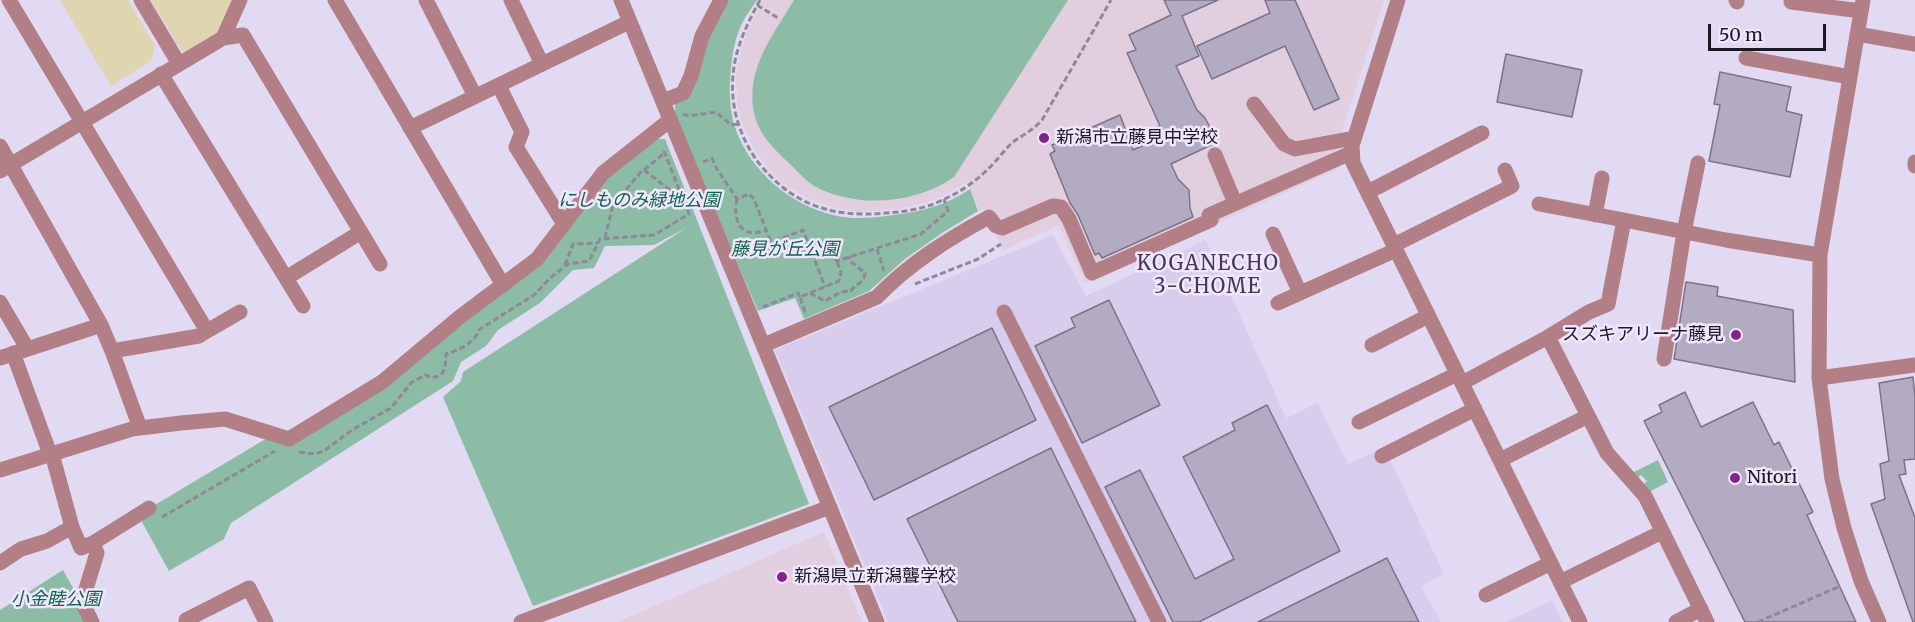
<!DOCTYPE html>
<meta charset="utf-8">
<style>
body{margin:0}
#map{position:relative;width:1915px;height:622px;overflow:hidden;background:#e2daf2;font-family:Merriweather,serif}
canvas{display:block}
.scale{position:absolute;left:1708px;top:24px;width:118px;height:27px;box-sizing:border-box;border:3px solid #1c1922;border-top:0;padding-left:8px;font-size:18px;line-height:21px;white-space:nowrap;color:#1c1922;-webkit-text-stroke:4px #f0e7ff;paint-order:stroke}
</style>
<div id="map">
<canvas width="1915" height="622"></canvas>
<div class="scale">50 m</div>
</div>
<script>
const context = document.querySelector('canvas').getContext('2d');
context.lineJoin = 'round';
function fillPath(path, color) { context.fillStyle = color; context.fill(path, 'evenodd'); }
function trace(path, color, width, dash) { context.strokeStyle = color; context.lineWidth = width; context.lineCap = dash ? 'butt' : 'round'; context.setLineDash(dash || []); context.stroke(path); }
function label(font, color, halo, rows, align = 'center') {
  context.font = font + ' Merriweather,"Noto Sans JP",serif'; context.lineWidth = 5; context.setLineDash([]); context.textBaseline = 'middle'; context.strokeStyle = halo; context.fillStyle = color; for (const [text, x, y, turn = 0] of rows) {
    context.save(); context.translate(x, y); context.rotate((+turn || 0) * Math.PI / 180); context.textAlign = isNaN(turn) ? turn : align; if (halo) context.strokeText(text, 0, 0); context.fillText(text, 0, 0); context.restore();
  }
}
fillPath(new Path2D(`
 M1053,235l33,61 120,-56 80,178 32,-15 30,61 36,-17 60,127 -23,12 20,36h-553l-113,-272z
 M1552,600l11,22h-57z`), '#d8cdec');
fillPath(new Path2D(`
 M763,0h621l-49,153 5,15 -255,115 -26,-58 -56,25 -18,-41 -6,2 -12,-29 -26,15 -14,5 -28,7 -44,3 -16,-3 -30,-10 -28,-17 -25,-29 -14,-29 -5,-21 -1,-31 5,-21 6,-20z
 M824,532l38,90h-244z`), '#e1cede');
fillPath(new Path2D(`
 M727,0h30c-6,9 -13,18 -17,28 -5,12 -8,27 -9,40 -2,19 -2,40 4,59 14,43 55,78 98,88 20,5 40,3 60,0 27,-3 54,-10 77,-26l8,22 -36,22 -37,26 -36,32 -65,28 -9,-21 -37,13 -83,-194v-15l19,-15 13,-48z
 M794,0h274l-114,177c-39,27 -97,32 -140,9 -9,-6 -16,-14 -24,-22 -25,-23 -41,-41 -37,-78 4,-32 25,-59 41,-86z
 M646,139h19l144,365 -276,102 -90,-209 18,-16 2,-9 223,-144 -32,17 -49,1 -11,22 -21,2 -33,33 -42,27 -12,16 -25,16 -8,19 -222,142 -7,16 -55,32 -31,-56 131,-78 21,2 92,-57 155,-123 66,-86z
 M1658,460l10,22 -19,10 -6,-7 4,-4 -6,-6 -4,3 -5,-5z
 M63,570l29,52h-92v-12z`), '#8cbca6');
fillPath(new Path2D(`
 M60,0h68l27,45 -4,16 -40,25z
 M151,0h83l-14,33 -36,22z`), '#dfd5b0');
const building = new Path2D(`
 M1164,0h54l-36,16 17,40 -23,10 21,44 8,8 6,11v16l-40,19 7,15 11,11 1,18 3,9 -91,41 -3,-5 -4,2 -17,-40 -8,-12 -20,-49 5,-3 -3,-6 68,-30 13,35 22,-10 -4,-10 9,-4 -33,-73 9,-3 -7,-15 42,-20z
 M1265,0h30l44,99 -25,11 -29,-64 -73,33 -15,-33 73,-33z
 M1506,54l76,16 -10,47 -75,-15z
 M1720,72l71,15 -5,24 16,4 -12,62 -81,-16 11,-56 -6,-1z
 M1686,282l32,5 -1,9 76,14 2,72 -121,-23z
 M1109,300l51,105 -78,38 -47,-97 40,-19 -4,-9z
 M992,328l44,92 -162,80 -45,-93z
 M1913,377l2,20v62l-11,1 2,14 -7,1 16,43v104h-2l-42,-118 14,-5 -5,-35 9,-3 -10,-78z
 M1685,392l16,35 52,-25 21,43 5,-3 34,70 -6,3 49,107h-111l-101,-201 18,-9 -3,-7z
 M1267,405l73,146 -141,71h-26l-68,-135 35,-17 55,109 39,-20 -51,-102 52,-27 -3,-7z
 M1051,448l85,174h-178l-51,-103z
 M1387,558l32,64h-161z`);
fillPath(building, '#b3abc2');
trace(building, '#7b7388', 1.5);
trace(new Path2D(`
 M760,0c-13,24 -25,48 -27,76 -3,30 7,62 25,86 34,43 74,56 128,51 15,-1 30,-3 45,-8 21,-8 41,-20 57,-36 9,-8 16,-19 25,-27 10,-7 20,-12 29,-22l69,-120
 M757,5l21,13
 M683,114l6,2 27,-4 15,13 8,-1
 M703,162l9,-4 3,8 22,33 12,-5 5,5 17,43
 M644,170l30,23 7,3
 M737,199c-5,21 4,41 29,31
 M605,238l8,-33 27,-32 21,-17 3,-5
 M877,249l7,22
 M811,252c12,-5 19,0 26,9l84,-27 27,-23 -4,-12
 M741,254l62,-24 22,57
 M565,265l8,-21 24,-1
 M915,284l63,-25 23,-15
 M810,293l15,8 16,-9 10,-1c5,-8 13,-7 14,-18l-15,-12 -1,-5
 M763,307l35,-14 2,4
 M805,312l-5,-15 39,-16 2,-9 -4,-11
 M299,452l16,2 9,-3 28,-21 39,-22 20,-25 14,-8 7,3 9,-3 4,-7 1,-14c15,-5 27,-10 34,-25l54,-34 16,-17 18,-14 21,-3 11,-22 54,-4 35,-21 -25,-63
 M162,517l113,-66
 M1758,622l80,-35`), '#8e889a', 3, [6, 3]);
trace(new Path2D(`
 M141,0l38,64
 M335,0l168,285
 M426,0l49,96
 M511,0l31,64
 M621,0l256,622
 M1398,0l-46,146 1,17 227,459
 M1736,0l1,2
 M1863,0l-43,255 -1,123 13,101 12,49 17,53 18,41
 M1791,2l70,9
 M1857,34l58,10
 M223,38l20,-3 137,229
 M1746,58l104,19
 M161,74l142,232
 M499,86l23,46 -6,15 48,77
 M663,101l20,-8 8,-17 11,-40 19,-36
 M1254,104l30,40 11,5 59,-11
 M410,128l219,-106
 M0,146l101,179
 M1215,155l20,48
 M1915,162v4
 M0,171l223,-133 17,-38
 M1368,192l114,-59
 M1539,204l85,16
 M1595,215l7,-37
 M1273,234l27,59
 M1394,245l118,-59 -7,-16
 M286,278l75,-46
 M0,302l27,46
 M1278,303l118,-53
 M1004,312l155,310
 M207,331l33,-19
 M1548,337l59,116 38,43 62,126
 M764,345l113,-48c33,-34 71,-58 112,-80l7,9 6,2 51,-22 8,1 8,12 23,54 119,-53 -2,-5 142,-62
 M1372,345l56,-29
 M112,351l28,77
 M13,353l37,101
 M0,358l101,-33 11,26 87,-15 8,-5 -198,-331
 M1664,359l20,-127 14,-69
 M1819,378l96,-13
 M1462,383l86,-46 41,-25 19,-8 16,-84 102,20 94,15
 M1359,422l98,-48
 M52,454l20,73 9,21 12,-5 56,-35
 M1382,456l93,-47
 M1500,460l88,-44
 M0,470l132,-41 49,-6 44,-4 64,20 93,-57 79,-66 76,-57 66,-86 67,-53
 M0,563l21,-14 26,-8 25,-14
 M1560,582l102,-50
 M1486,595l65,-32
 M92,622l-10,-20 15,-49 -4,-10
 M188,622l-2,-2 63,-32 17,34
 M521,622l309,-115
 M1676,622l25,-13`), '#b27f87', 15);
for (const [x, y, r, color] of [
 [1044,138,6,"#85238d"],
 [1736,335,6,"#85238d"],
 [1735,478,6,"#85238d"],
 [782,577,6,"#85238d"]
]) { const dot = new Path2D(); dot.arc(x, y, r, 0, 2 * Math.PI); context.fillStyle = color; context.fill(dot); trace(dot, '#f0e7ff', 2); }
label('18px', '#1c1922', '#f0e7ff', [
 ["新潟市立藤見中学校",1056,138],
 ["スズキアリーナ藤見",1724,335,"right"],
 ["Nitori",1747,478],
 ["新潟県立新潟聾学校",794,577]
], 'left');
label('italic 18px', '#106549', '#f0e7ff', [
 ["にしものみ緑地公園",639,201],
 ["藤見が丘公園",785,250],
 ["小金睦公園",56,600]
]);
context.letterSpacing = '1.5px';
label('20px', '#423b4e', '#f0e7ff', [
 ["KOGANECHO",1208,264],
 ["3-CHOME",1208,287]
]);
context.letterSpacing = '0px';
</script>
